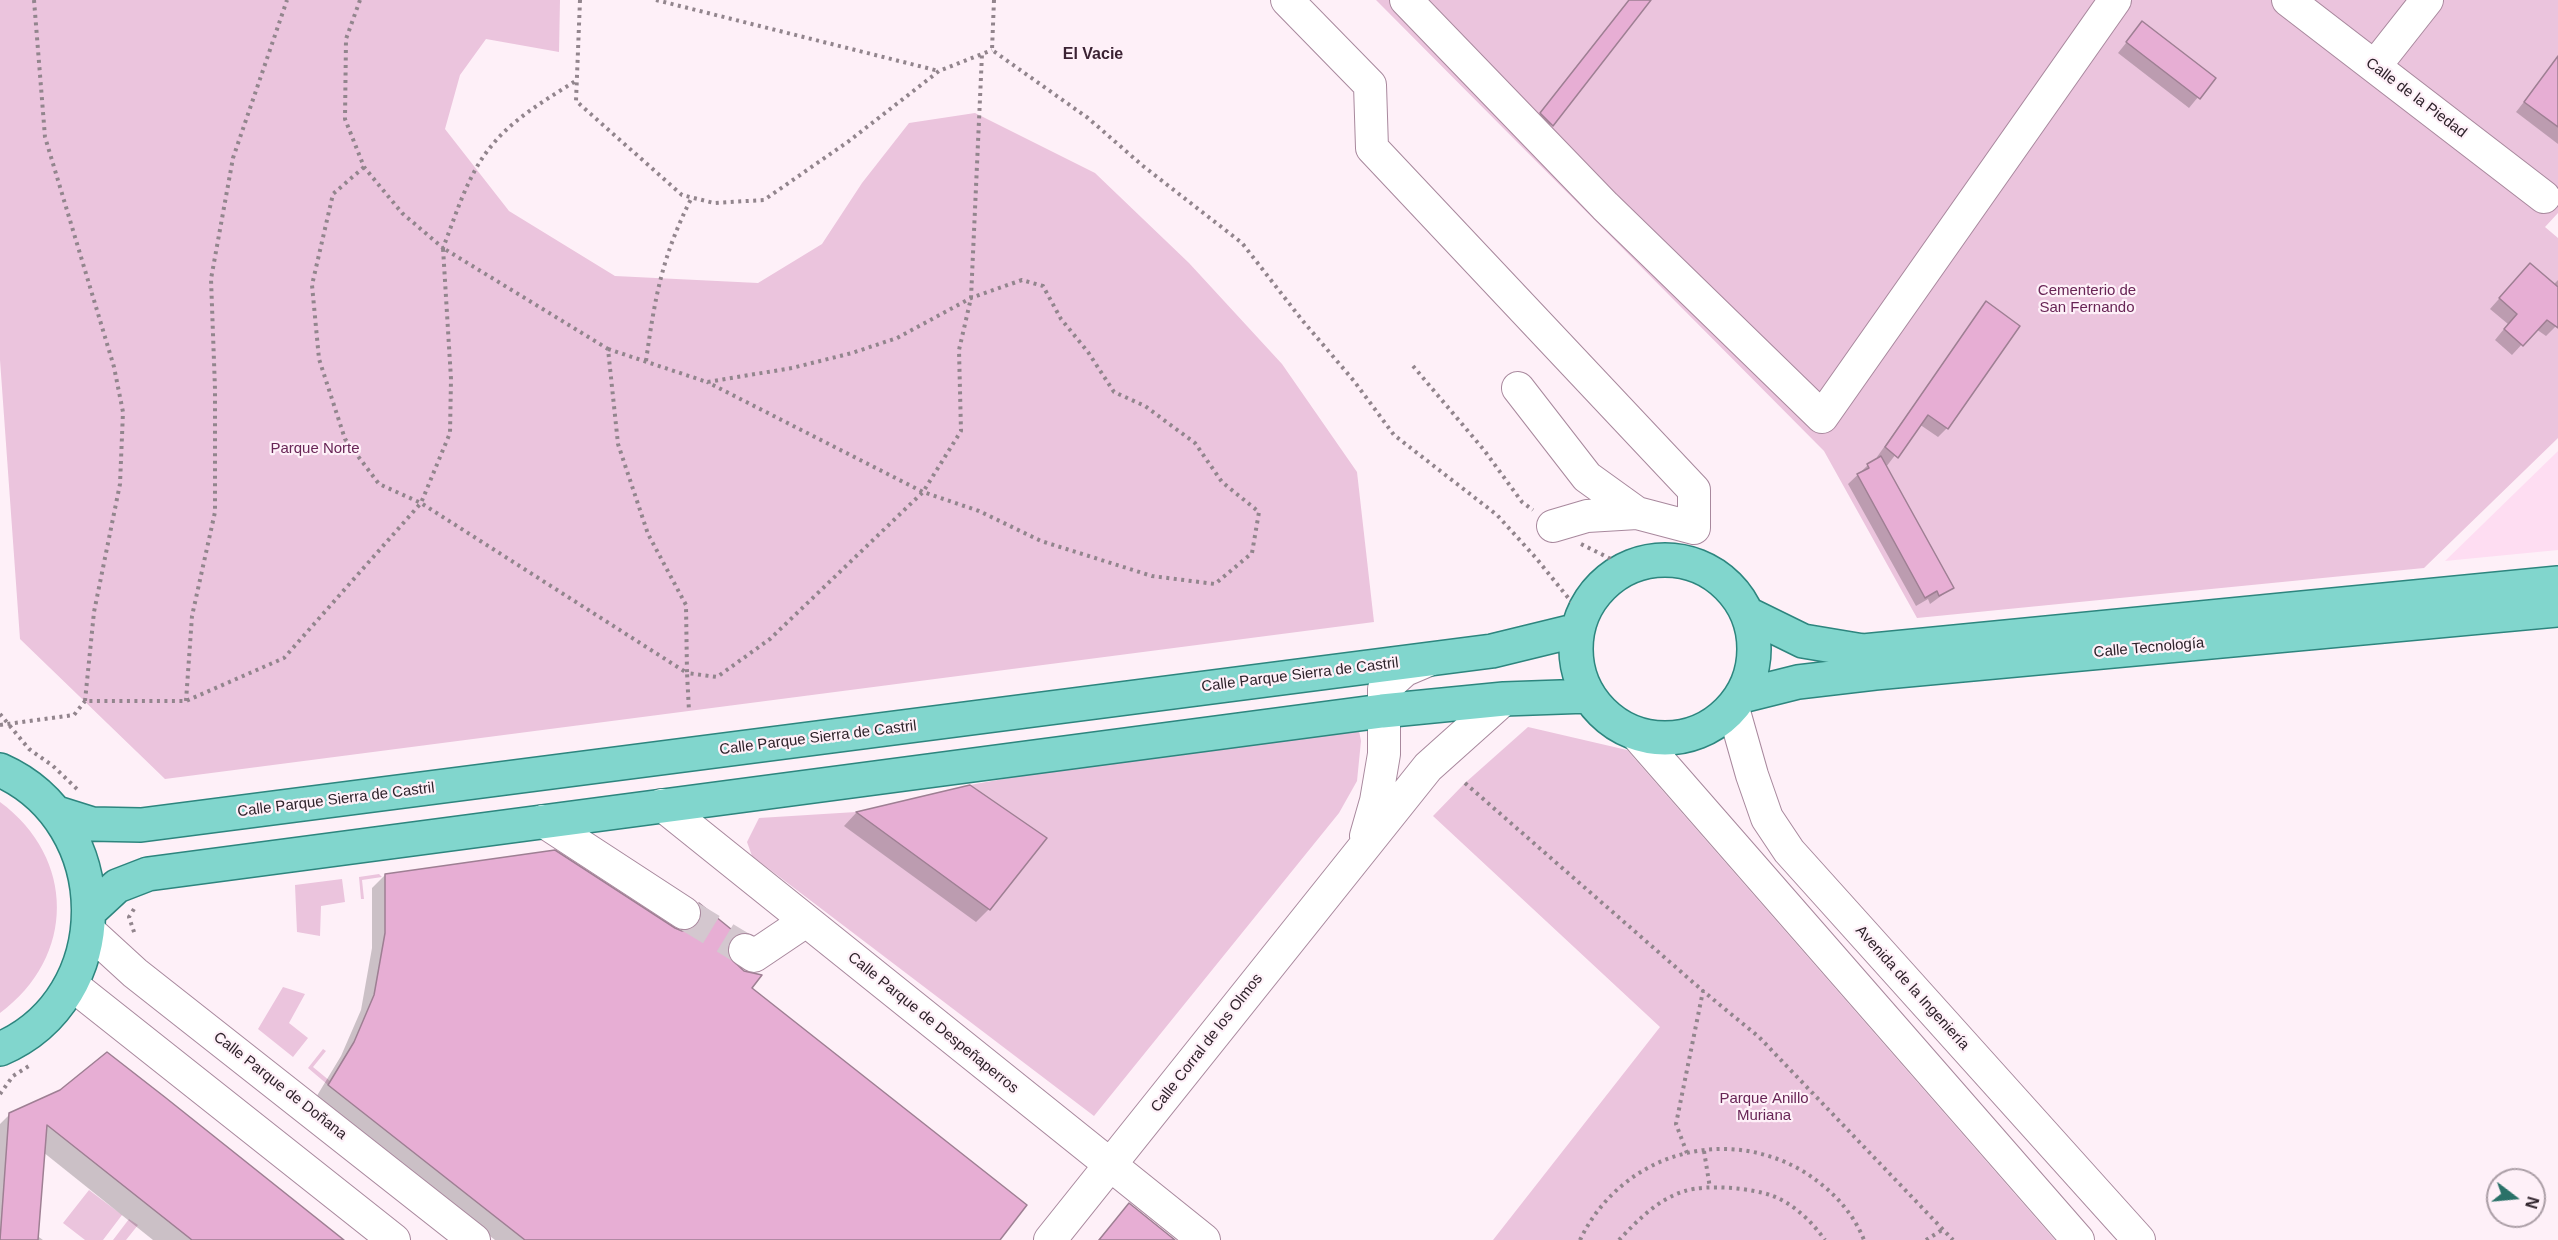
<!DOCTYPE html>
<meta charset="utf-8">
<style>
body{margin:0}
#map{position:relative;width:2558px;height:1240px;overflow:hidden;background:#fef0f8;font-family:Arial,sans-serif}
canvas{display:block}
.north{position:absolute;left:2486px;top:1168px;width:60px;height:60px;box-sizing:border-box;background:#fef0f8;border:2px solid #ab9ea6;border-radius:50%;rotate:106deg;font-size:16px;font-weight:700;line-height:24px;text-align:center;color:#2e222a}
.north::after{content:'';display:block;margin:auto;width:21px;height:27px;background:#2a7168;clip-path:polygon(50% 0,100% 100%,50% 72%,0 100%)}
</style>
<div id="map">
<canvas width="2558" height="1240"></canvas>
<div class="north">N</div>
</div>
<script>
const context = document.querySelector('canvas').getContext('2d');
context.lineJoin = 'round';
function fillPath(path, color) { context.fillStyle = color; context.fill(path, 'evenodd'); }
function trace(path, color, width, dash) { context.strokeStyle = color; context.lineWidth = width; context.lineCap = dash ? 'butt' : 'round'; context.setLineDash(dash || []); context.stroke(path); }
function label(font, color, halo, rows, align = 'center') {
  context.font = font + ' Arial,sans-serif'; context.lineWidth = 4.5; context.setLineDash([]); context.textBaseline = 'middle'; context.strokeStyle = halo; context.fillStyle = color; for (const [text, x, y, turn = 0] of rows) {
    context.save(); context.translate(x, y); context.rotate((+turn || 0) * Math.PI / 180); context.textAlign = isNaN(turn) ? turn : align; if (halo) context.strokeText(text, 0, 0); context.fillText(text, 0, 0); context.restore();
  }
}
fillPath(new Path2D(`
 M2558,451v99l-113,11z`), '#feddf2');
fillPath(new Path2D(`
 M0,0h560l-1,52 -73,-13 -26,36 -15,54 64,82 106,65 143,7 64,-39 40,-61 47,-60 66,-10 120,60 94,90 93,101 75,108 17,150 -1209,157 -145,-140 -20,-279z
 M1376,0h1182v213l-13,14 13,11v200l-134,130 -507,50 -93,-167z
 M1356,715l5,26 -4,40 -18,32 -245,303 -342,-260 -5,-14 12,-24 97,-6 114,-27z
 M1528,727l99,23 428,490h-562l167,-213 -227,-211 32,-33z
 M0,802c76,56 76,155 0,211z
 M379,874l3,3 -20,3 2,19h-3l-2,-22z
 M342,879l3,23 -24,4 -1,30 -23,-4 -2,-47z
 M283,987l22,7 -16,29 19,15 -15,19 -35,-28z
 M323,1049l3,2 -13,16 17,14 -2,4 -20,-17z
 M89,1190l33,25 -19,25h-18l-22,-17z
 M129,1219l9,6 -12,15h-13z`), '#ebc4dd');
fillPath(new Path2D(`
 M1629,0h21l-108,135 -10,-11z
 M2142,23l71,56 -24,29 -71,-55z
 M2552,66l6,5v73l-42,-32z
 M2520,275l33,10 5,-5v44l-12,12 -10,-7 -24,26 -17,-15 13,-16 -18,-15z
 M1986,303l32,23 -71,102 -9,9 -19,-13 -33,43 66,121 -22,16 -2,-5 -12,7 -68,-122 20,-19 11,-6 -2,-2z
 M970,786l19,123 -13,13 -132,-96 12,-13z
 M385,875l297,57 6,-1 -2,-13 13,-13 36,29 -9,14 2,11 22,29 248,252h-503l-180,-141 26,-43 20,-46 11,-62v-60z
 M60,1092l283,148h-190l-110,-88 -7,83 7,5h-43v-116l10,-10z
 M1129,1205l44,35h-75z`), '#0003');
const building = new Path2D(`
 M1629,0h22l-98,126 -13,-13z
 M2142,21l74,57 -16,21 -74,-57z
 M2558,56v71l-34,-25z
 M2530,263l28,24v41l-11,-8 -24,26 -19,-17 13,-15 -18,-16z
 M1986,301l34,25 -72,103 -20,-14 -30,43 -13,-11z
 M1881,456l73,132 -15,8 -2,-5 -12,7 -68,-124 12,-6 -2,-4z
 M970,785l77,53 -57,72 -134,-98z
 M555,850l120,78 7,3 10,-2 7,-6 3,-10 -3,-10 38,31 -7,7 -3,8 2,8 15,14 18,4 -10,13 275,217 -27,35h-475l-197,-155 26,-43 20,-47 11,-62v-59z
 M107,1052l59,46 178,142h-152l-145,-115 -9,115h-38l9,-127 51,-23z
 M1129,1203l46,37h-76z`);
fillPath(building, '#e7aed4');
trace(building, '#9e7f93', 1.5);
trace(new Path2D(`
 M684,913l61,37`), '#d4c7cf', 32, [32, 16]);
const minor = new Path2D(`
 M1287,0l83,85 2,63 322,342v38l-57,-15 -50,-36 -69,-89
 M1406,0l199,206 217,211 293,-417
 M2288,0l256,197
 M2375,66l52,-66
 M1553,526l34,-10 50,-3
 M1733,708l19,67 15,43 22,33 350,389
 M1636,734l442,506
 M662,805l542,435
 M543,821l141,92
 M1366,836l10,-35 8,-47v-65l21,-19 26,-11
 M88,930l47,43 339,267
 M745,950l9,6 52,-35
 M71,984l323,256
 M1050,1240l378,-473 76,-68`);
const major = new Path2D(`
 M1576 649a89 89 0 1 1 178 0a89 89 0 1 1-178 0Z
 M1750,615l53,26 60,10 695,-68
 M1742,696l56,-14 77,-9 683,-63
 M0,770c117,52 119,228 0,279
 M57,813l35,11 49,1 1351,-174 86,-21
 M90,911l27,-25 31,-12 1234,-163 122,-12 85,-3`);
trace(minor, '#a8889d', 34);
trace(major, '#2d857e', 36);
trace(new Path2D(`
 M34,0l11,137 69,230 9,45 -3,72 -26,128 -9,89h101l98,-43 137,-155 266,170 2,38
 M360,0l-14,39 -1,80 19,48 38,46 41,35c14,-36 25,-75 50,-104 22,-27 56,-46 84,-64
 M580,0l-4,101 106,94 32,8 50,-3 85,-59 90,-70 53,-21
 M656,0l283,71
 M994,0l-2,50 96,68 55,48 99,77 60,77 52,61 40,54 103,80 39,43 38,47
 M364,167l-31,27 -21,91 7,74 26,80 34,45 42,19 29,-70 1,-54 -8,-131 165,101 10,95 30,90 38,71 1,68 30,4 53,-38 153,-147 38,-61 -2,-81 12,-52 11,-244
 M608,349l99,33 85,-14 60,-15 45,-15 74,-40 51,-18 21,6 18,33 27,33 26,40 31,14 50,37 27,39 37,30 -7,41 -37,31 -63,-8 -111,-35 -62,-30 -56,-19 -216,-110
 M646,361c9,-64 16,-105 46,-164
 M1413,366l71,84 38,52 11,8
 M1581,544l46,23
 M186,701l6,-85 23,-104v-123l-4,-110 22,-121 54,-158
 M0,714l29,35 24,17 25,24
 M0,725l74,-10 11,-14
 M1465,783l238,208
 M134,909l-5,8 6,18
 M0,1094l13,-18 19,-12
 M1704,1151l6,37
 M1687,1153l-11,-29 27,-133 56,46 194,203
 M1580,1240c40,-84 140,-116 221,-70 28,17 51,40 63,70
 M1619,1240c19,-20 39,-41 66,-49 22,-7 67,-3 88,5 21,8 39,26 52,44
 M1926,1240l16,-10`), '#92858d', 4, [3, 4.5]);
trace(minor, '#fff', 32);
trace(major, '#81d6cd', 33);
label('15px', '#2e222a', '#fef0f8', [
 ["Calle de la Piedad",2416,98,37],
 ["Calle Tecnología",2149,648,-5],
 ["Calle Parque Sierra de Castril",1300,675,-7],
 ["Calle Parque Sierra de Castril",818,738,-7],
 ["Calle Parque Sierra de Castril",336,800,-7],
 ["Avenida de la Ingeniería",1912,988,48],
 ["Calle Parque de Despeñaperros",933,1023,39],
 ["Calle Corral de los Olmos",1207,1043,-52],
 ["Calle Parque de Doñana",280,1086,38]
]);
label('15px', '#682556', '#fef0f8', [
 ["Cementerio de",2087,291],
 ["San Fernando",2087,308],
 ["Parque Norte",315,449],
 ["Parque Anillo",1764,1099],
 ["Muriana",1764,1116]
]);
label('bold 16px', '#3b2233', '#fef0f8', [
 ["El Vacie",1093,55]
]);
</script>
